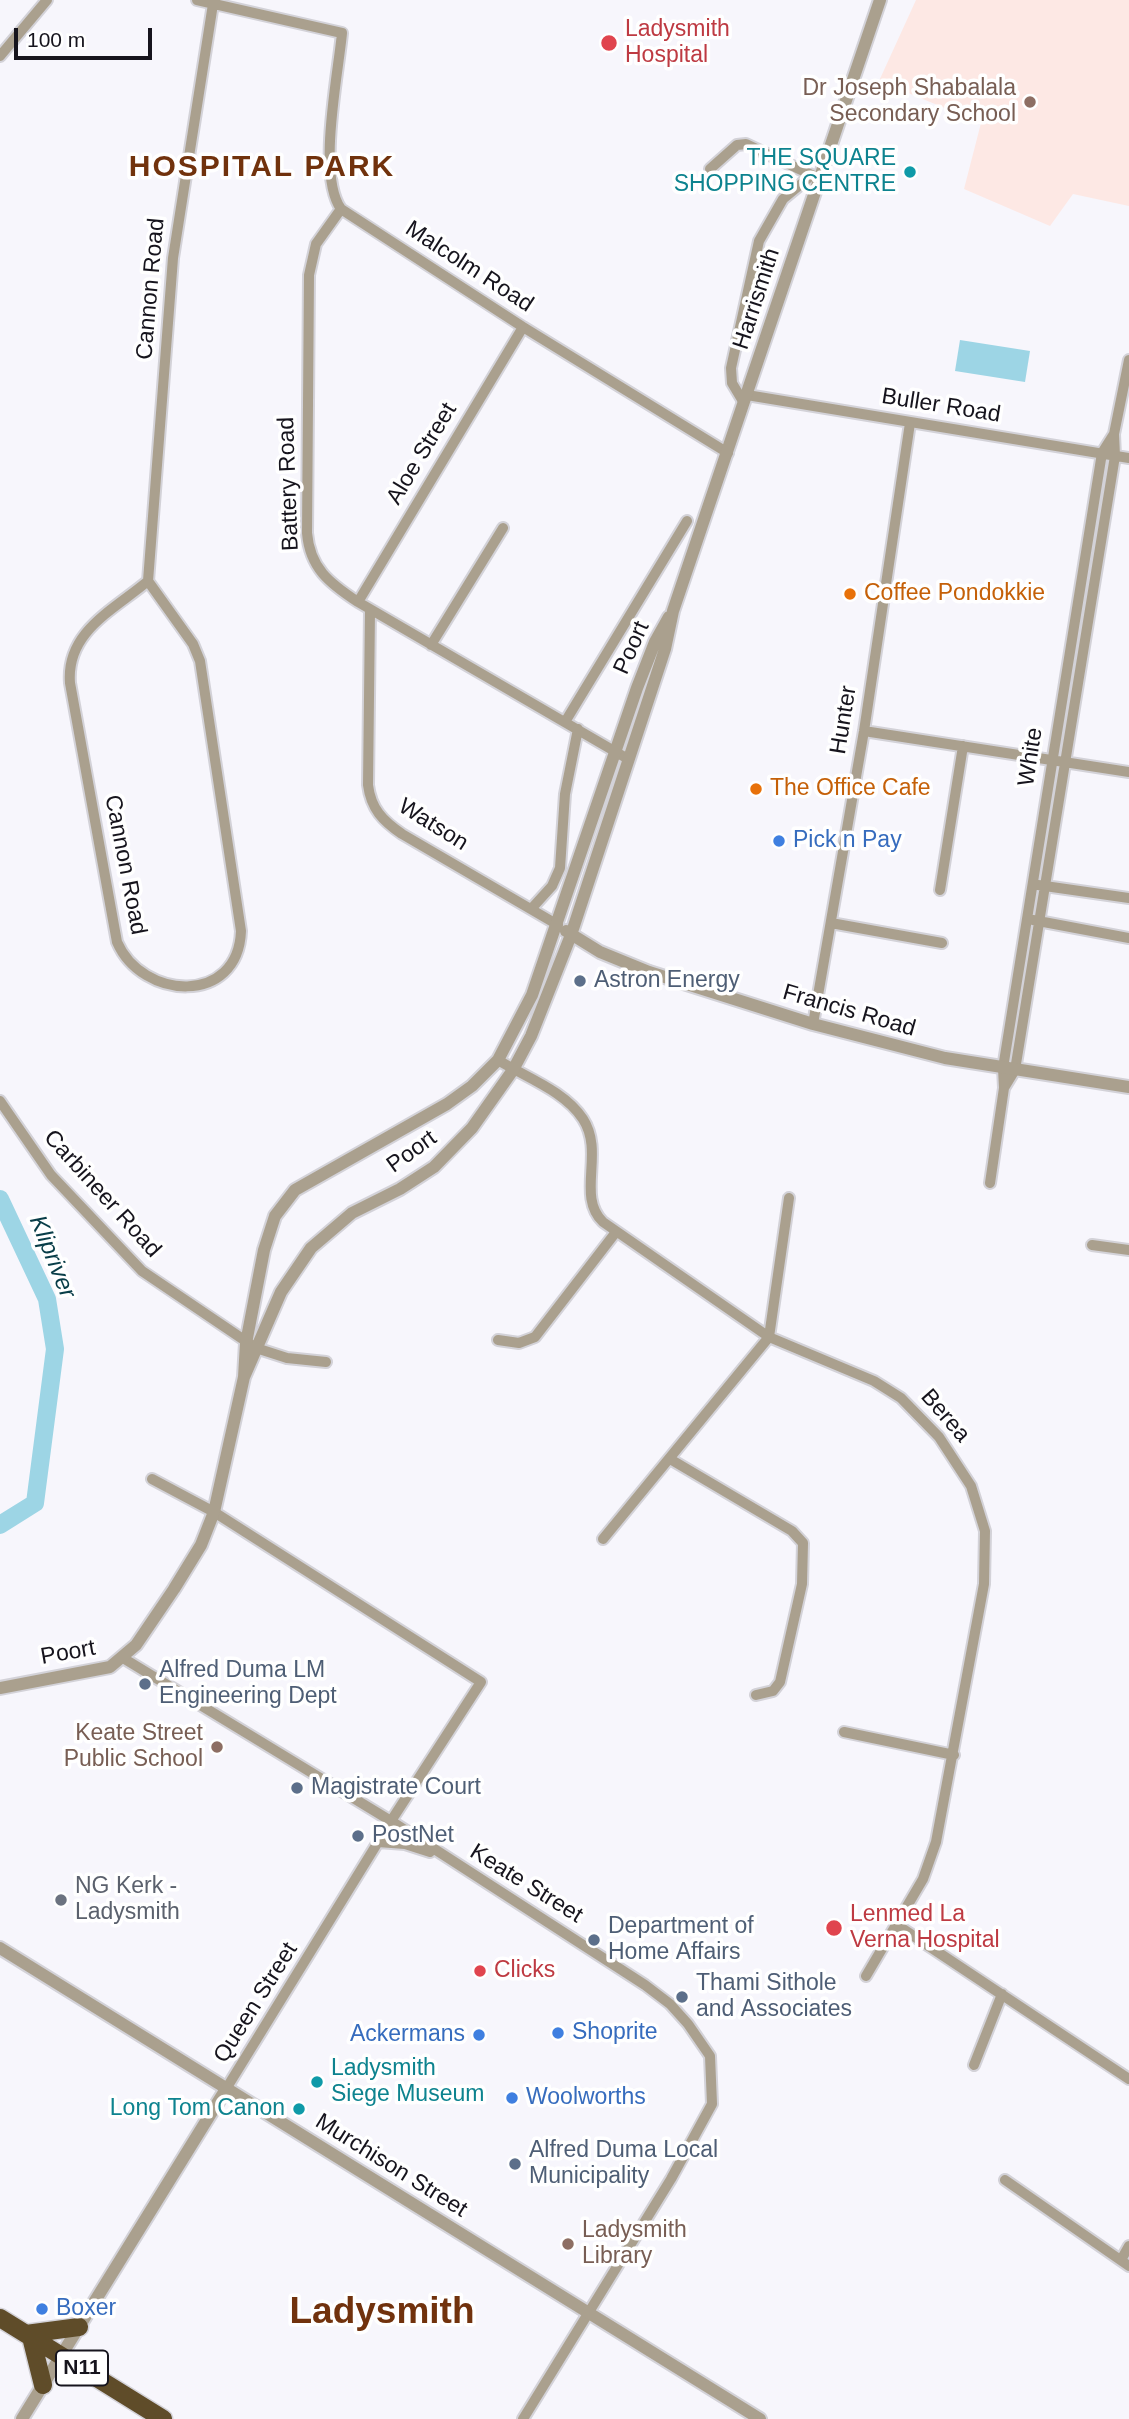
<!DOCTYPE html>
<style>
body{margin:0}
#map{position:relative;width:1129px;height:2419px;overflow:hidden;background:#f7f6fc;font-family:Arial,sans-serif}
canvas{display:block}
.scale{position:absolute;left:14px;top:28px;width:138px;height:32px;box-sizing:border-box;border:4px solid #16141d;border-top:0;padding-left:9px;font-size:21px;line-height:24px;white-space:nowrap;color:#16141d;-webkit-text-stroke:5px #fff;paint-order:stroke}
</style>
<div id="map">
<canvas width="1129" height="2419"></canvas>
<div class="scale">100 m</div>
</div>
<script>
const context = document.querySelector('canvas').getContext('2d');
context.lineJoin = 'round';
function fillPath(path, color) { context.fillStyle = color; context.fill(path, 'evenodd'); }
function trace(path, color, width, dash) { context.strokeStyle = color; context.lineWidth = width; context.lineCap = dash ? 'butt' : 'round'; context.setLineDash(dash || []); context.stroke(path); }
function label(font, color, halo, rows, align = 'center') {
  context.font = font + ' Arial,sans-serif'; context.lineWidth = 7; context.setLineDash([]); context.textBaseline = 'middle'; context.strokeStyle = halo; context.fillStyle = color; for (const [text, x, y, turn = 0] of rows) {
    context.save(); context.translate(x, y); context.rotate((+turn || 0) * Math.PI / 180); context.textAlign = isNaN(turn) ? turn : align; if (halo) context.strokeText(text, 0, 0); context.fillText(text, 0, 0); context.restore();
  }
}
fillPath(new Path2D(`
 M916,0h213v206l-56,-12 -23,32 -86,-37 17,-66 -102,-42z`), '#fde8e4');
fillPath(new Path2D(`
 M960,340l70,11 -5,31 -70,-11z`), '#9dd5e5');
trace(new Path2D(`
 M0,1199l47,100 8,50 -20,154 -35,22`), '#9dd5e5', 18);
const minor = new Path2D(`
 M197,0l145,33c-4,43 -25,142 -1,176l182,118 205,126
 M0,56l47,-56
 M710,169l27,-24 9,-1 70,33
 M341,209l-25,35 -7,31 -2,258c3,35 22,50 51,69l270,157
 M747,395l382,63
 M744,403l-12,-20 -1,-15 28,-127 24,-42 29,-24
 M148,581c-36,30 -82,51 -78,102l47,259c25,58 121,64 124,-11l-41,-270 -7,-17 -45,-63 25,-323 40,-254
 M358,602l165,-275
 M370,610l-2,175c3,24 15,36 34,49l156,91
 M431,645l72,-117
 M565,722l122,-201
 M864,731l265,41
 M1038,885l91,13
 M940,890l23,-144
 M532,908l20,-22 8,-18 5,-74 13,-65
 M1033,920l96,18
 M831,923l111,20
 M813,1024l51,-293 46,-308
 M498,1060c27,17 67,31 85,59 22,34 -7,77 20,103l166,115 105,44 27,17 38,39 32,49 14,45 -1,53 -48,258 -13,37 -57,97
 M1004,1088l11,-18 100,-614 -1,-22 15,-74
 M0,1101l51,74 91,96 114,77 31,10 39,4
 M990,1183l14,-95 -1,-20 99,-615 12,-19
 M1092,1245l37,5
 M498,1340l21,3 16,-6 81,-105
 M670,1459l122,72 11,12 -1,41 -22,98 -7,9 -17,4
 M152,1479l62,33 267,170 -90,139 -165,268
 M603,1539l166,-202 20,-139
 M123,1658l268,163 254,164 25,19 18,20 22,32 2,48 -41,75 -148,240
 M844,1732l110,23
 M378,1842l27,2 25,8
 M897,1925l232,154
 M974,2065l28,-71
 M1005,2180l124,86
 M1121,2260l8,-14`);
const tertiary = new Path2D(`
 M566,931l34,21 49,20 164,52 132,34 184,29
 M244,1377l37,-85 30,-44 41,-35 48,-24 34,-22 38,-39 41,-58 18,-34 40,-101 94,-286 8,-38 207,-611
 M0,1688l110,-21 26,-22 38,-56 27,-44 13,-33 30,-135 2,-34 18,-93 11,-34 20,-26 152,-86 25,-18 26,-26 34,-65 105,-307 18,-46 14,-25
 M0,1948l760,471
 M22,2419l204,-330`);
const trunk = new Path2D(`
 M0,2318l163,101
 M26,2334l53,-7
 M31,2337l12,48`);
trace(minor, '#d3d2d8', 14);
trace(tertiary, '#d3d2d8', 16);
trace(trunk, '#d3d2d8', 21);
trace(minor, '#aaa08e', 10);
trace(tertiary, '#aaa08e', 12);
trace(trunk, '#5f4c29', 18);
for (const [x, y, r, color] of [
 [609,43,9,"#e0444e"],
 [1030,102,7,"#8d6e63"],
 [910,172,7,"#0f9aa8"],
 [850,594,7,"#e8710a"],
 [756,789,7,"#e8710a"],
 [779,841,7,"#3f7fe0"],
 [580,981,7,"#5c6f8a"],
 [145,1684,7,"#5c6f8a"],
 [217,1747,7,"#8d6e63"],
 [297,1788,7,"#5c6f8a"],
 [358,1836,7,"#5c6f8a"],
 [61,1900,7,"#6b7280"],
 [834,1928,9,"#e0444e"],
 [594,1940,7,"#5c6f8a"],
 [480,1971,7,"#e0444e"],
 [682,1997,7,"#5c6f8a"],
 [558,2033,7,"#3f7fe0"],
 [479,2035,7,"#3f7fe0"],
 [317,2082,7,"#0f9aa8"],
 [512,2098,7,"#3f7fe0"],
 [299,2109,7,"#0f9aa8"],
 [515,2164,7,"#5c6f8a"],
 [568,2244,7,"#8d6e63"],
 [42,2309,7,"#3f7fe0"]
]) { const dot = new Path2D(); dot.arc(x, y, r, 0, 2 * Math.PI); context.fillStyle = color; context.fill(dot); trace(dot, '#fff', 2.5); }
for (const [x, y, w] of [
 [82,2368,52]
]) { const box = new Path2D(); box.roundRect(x - w / 2, y - 17.5, w, 35, 5); context.fillStyle = '#fff'; context.fill(box); trace(box, '#16141d', 2); }
label('bold 21px', '#16141d', null, [
 ["N11",82,2368]
]);
label('23px', '#be3a42', '#fff', [
 ["Ladysmith",625,30],
 ["Hospital",625,56],
 ["Lenmed La",850,1915],
 ["Verna Hospital",850,1941],
 ["Clicks",494,1971]
], 'left');
label('23px', '#785e54', '#fff', [
 ["Dr Joseph Shabalala",1016,89],
 ["Secondary School",1016,115],
 ["Keate Street",203,1734],
 ["Public School",203,1760],
 ["Ladysmith",582,2231,"left"],
 ["Library",582,2257,"left"]
], 'right');
label('23px', '#0d838f', '#fff', [
 ["THE SQUARE",896,159],
 ["SHOPPING CENTRE",896,185],
 ["Ladysmith",331,2069,"left"],
 ["Siege Museum",331,2095,"left"],
 ["Long Tom Canon",285,2109]
], 'right');
label('23px', '#16141d', '#fff', [
 ["Malcolm Road",469,267,33],
 ["Cannon Road",151,289,-85],
 ["Harrismith",757,299,-72],
 ["Buller Road",941,406,9],
 ["Aloe Street",422,454,-59],
 ["Battery Road",289,484,-92],
 ["Poort",632,648,-66],
 ["Hunter",844,720,-81],
 ["White",1031,757,-81],
 ["Watson",433,825,32],
 ["Cannon Road",125,865,79],
 ["Francis Road",849,1011,16],
 ["Poort",412,1152,-36],
 ["Carbineer Road",102,1194,48],
 ["Berea",945,1416,49],
 ["Poort",68,1653,-10],
 ["Keate Street",526,1884,32],
 ["Queen Street",256,2003,-58],
 ["Murchison Street",391,2166,32]
]);
label('23px', '#c56008', '#fff', [
 ["Coffee Pondokkie",864,594],
 ["The Office Cafe",770,789]
], 'left');
label('23px', '#366cbe', '#fff', [
 ["Pick n Pay",793,841],
 ["Shoprite",572,2033],
 ["Ackermans",465,2035,"right"],
 ["Woolworths",526,2098],
 ["Boxer",56,2309]
], 'left');
label('23px', '#4e5e75', '#fff', [
 ["Astron Energy",594,981],
 ["Alfred Duma LM",159,1671],
 ["Engineering Dept",159,1697],
 ["Magistrate Court",311,1788],
 ["PostNet",372,1836],
 ["Department of",608,1927],
 ["Home Affairs",608,1953],
 ["Thami Sithole",696,1984],
 ["and Associates",696,2010],
 ["Alfred Duma Local",529,2151],
 ["Municipality",529,2177]
], 'left');
label('23px', '#5b616d', '#fff', [
 ["NG Kerk -",75,1887],
 ["Ladysmith",75,1913]
], 'left');
label('italic 24px', '#083d48', '#fff', [
 ["Klipriver",52,1257,68]
]);
context.letterSpacing = '2px';
label('bold 30px', '#71320d', '#fff', [
 ["HOSPITAL PARK",262,168]
]);
context.letterSpacing = '0px';
label('bold 37px', '#71320d', '#fff', [
 ["Ladysmith",382,2313]
]);
</script>
